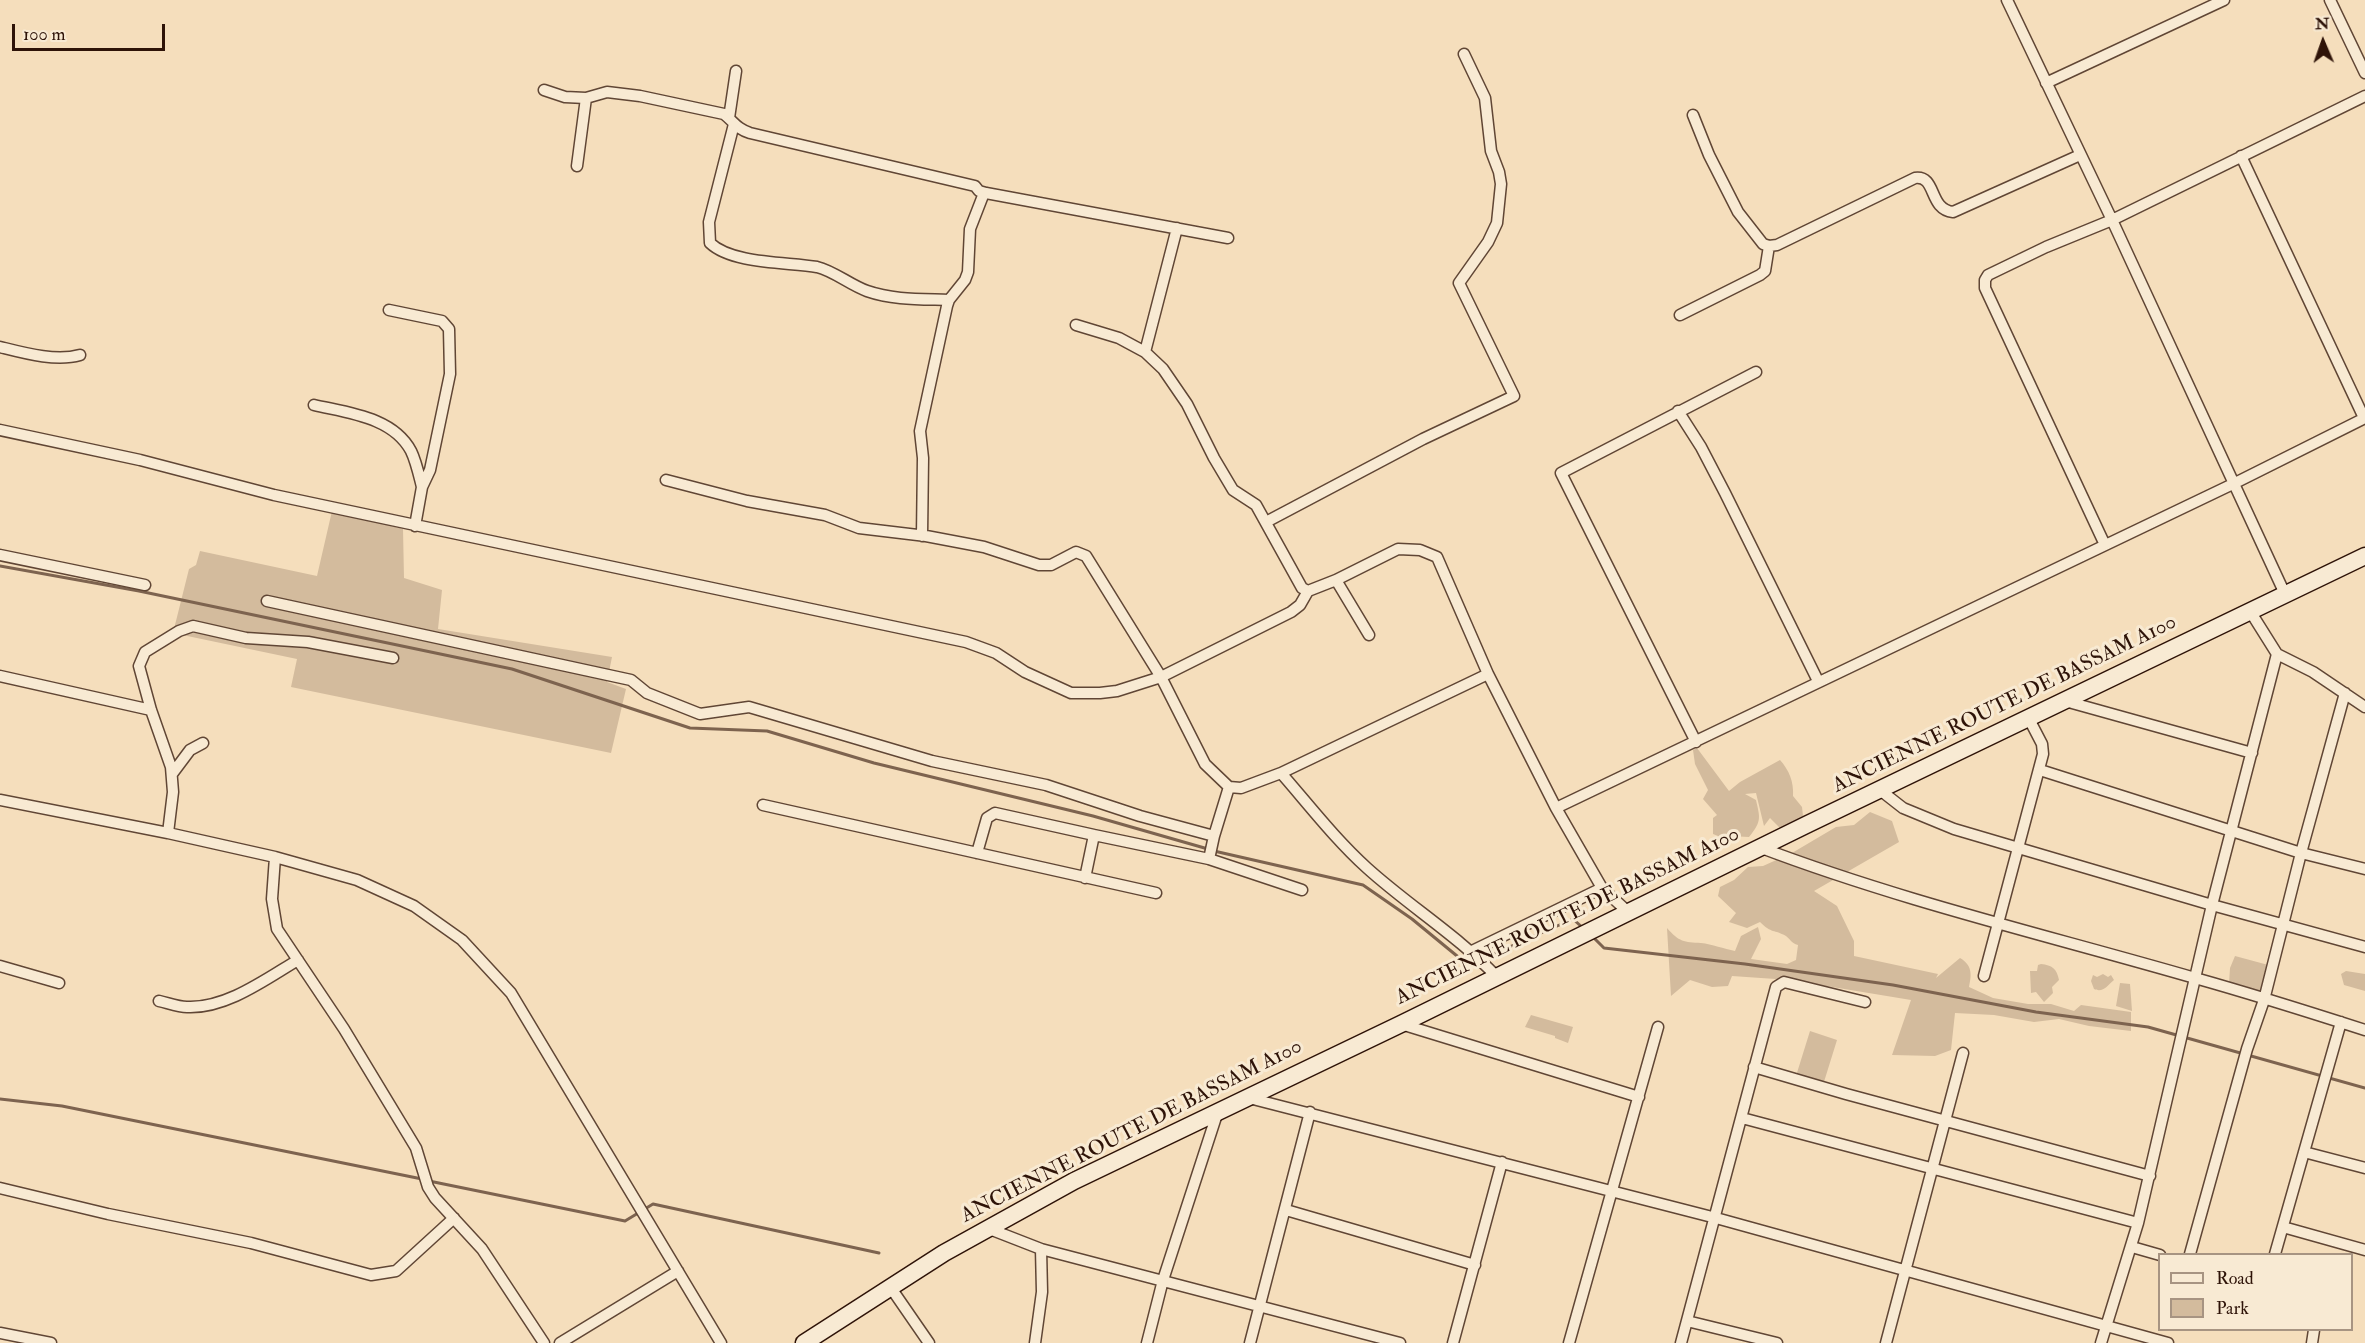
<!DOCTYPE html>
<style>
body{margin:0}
#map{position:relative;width:2365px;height:1343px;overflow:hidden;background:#f5debc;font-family:"IM FELL Double Pica",serif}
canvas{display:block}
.legend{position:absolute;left:2158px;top:1253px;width:195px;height:78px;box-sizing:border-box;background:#f8ead3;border:2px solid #a79482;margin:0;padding:8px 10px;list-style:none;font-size:18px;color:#2e1308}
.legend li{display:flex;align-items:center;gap:12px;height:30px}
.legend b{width:30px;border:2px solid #a79482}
.north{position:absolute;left:2293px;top:12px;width:60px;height:60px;-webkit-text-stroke:4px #f8ead3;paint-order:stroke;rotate:358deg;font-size:16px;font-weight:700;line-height:24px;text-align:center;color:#2e1308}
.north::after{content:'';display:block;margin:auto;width:21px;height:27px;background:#2e1308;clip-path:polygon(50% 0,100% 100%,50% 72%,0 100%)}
.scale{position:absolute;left:12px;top:24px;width:153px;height:27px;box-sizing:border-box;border:3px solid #2e1308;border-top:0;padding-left:8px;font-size:18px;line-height:21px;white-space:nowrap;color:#2e1308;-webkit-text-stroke:4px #f8ead3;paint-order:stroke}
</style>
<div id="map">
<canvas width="2365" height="1343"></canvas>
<ul class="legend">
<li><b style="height:8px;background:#f8ead3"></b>Road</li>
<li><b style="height:16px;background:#d3bb9d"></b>Park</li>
</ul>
<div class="north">N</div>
<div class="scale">100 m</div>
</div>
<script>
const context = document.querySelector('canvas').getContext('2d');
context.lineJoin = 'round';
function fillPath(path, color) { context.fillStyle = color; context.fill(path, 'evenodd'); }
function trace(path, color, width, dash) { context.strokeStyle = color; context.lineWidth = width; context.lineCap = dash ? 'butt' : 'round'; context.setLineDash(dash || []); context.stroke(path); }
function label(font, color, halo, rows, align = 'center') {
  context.font = font + ' "IM FELL Double Pica",serif'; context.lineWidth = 6; context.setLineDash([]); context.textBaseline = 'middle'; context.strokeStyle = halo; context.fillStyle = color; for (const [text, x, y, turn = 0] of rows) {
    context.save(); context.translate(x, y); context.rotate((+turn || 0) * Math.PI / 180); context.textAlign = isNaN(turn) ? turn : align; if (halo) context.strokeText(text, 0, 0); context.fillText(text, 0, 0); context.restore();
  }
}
fillPath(new Path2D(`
 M332,511l71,18 1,49 38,12 -4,39 174,28 -5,25 19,7 -15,64 -320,-66 6,-28 -124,-26 16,-64 7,-4 4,-14 117,25z
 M1697,748l32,43 11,-9 40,-22c9,10 14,22 13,36l9,11 1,9 -21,14 -12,-12 -6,8 -8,-33 -11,1 11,6c4,18 6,21 -7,37l-19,-1 -7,2 -10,-4v-16l4,-3 -14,-16 5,-9 -13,-26 -2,-14z
 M1870,812l22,9 7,21 -85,49 23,15 17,35v15l84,18 -2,4 24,-20c12,7 12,16 9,29l24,11 35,6h23l23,7 7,-6 50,7v19l-42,-5 -30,-7 -25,3 -40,-7 -39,-2 -4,37 -16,6 -43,-1 19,-55 -121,-20 -58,-4 -4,10 -16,1 -22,-7 -19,16 -4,-68c12,14 17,14 34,15 11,1 23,6 34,8l6,-15 17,-9 3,12 -10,20 36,5 9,-4 2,-15c-7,-2 -7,-5 -12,-9 -12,-7 -14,-2 -26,-14l-13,6 -18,-6 7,-9 -18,-17 2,-9 14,-7 14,-13 15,-1 29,-13 44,-26 18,-2z
 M2235,956l37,10 -9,27 -24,-9h-10l1,-16z
 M2041,964c11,1 16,5 18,16l-7,7 1,6 -9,9 -8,-10 -5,1 -1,-22h7l1,-6z
 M2346,971l19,3v17l-21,-6 -3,-11z
 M2103,974l5,3 3,-2 3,5c-7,6 -11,13 -20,9l-3,-8 2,-6 4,2z
 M2120,983l10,1 2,27 -16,-5z
 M1531,1015l42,12 -5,16 -13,-5v-2l-30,-9z
 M1810,1031l27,9 -14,45 -27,-9z`), '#d3bb9d');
trace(new Path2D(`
 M0,566l139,25 373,78 178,59 77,3 107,32 219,53 115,33
 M1214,851l149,34 49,34 56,46 8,-3
 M1592,936l12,12 141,16 148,21 143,27 112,15 217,61
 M1482,959l91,-40 10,9
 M0,1099l62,7 360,73
 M429,1181l196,40 28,-17 226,49`), '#7d634f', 3);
const minor = new Path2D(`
 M2007,0l105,220 173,374
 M2330,0l35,73
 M2046,83l178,-83
 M544,90l21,7 21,1 21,-6 33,4 84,18c10,8 13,15 26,19l225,53 4,5 7,2 242,45
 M1693,115l16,40 29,57 25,32 6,2 8,-1 138,-67c22,-3 13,31 38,34l127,-57
 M729,118l7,-47
 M734,124l-25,98 1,21c22,21 77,19 107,24 17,4 33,18 50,24 26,9 54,8 82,9
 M2241,156l123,262
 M577,166l9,-68
 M389,310l53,11 7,8 1,45 -20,96 -8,17 -7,39
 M1680,315l80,-40 5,-4 4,-25
 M1076,325l43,13 26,14 18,17 24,35 27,54 19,32 23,15 46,83 6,3
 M0,347c24,6 56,15 80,8
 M1145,352l32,-124
 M314,405c34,8 79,12 97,46 5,10 8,24 11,36
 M1678,411l23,36 24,46 93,188
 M0,430l140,30 134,35 692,147 30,11 29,19 46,21h29l17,-2 44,-14 130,-65 9,-7 8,-14 28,-11 62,-31 22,1 17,7 51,117 68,134 46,80 26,24
 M666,480l81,21 78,14 34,13 67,8 58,11 55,18h12l25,-13 10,4 75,121 44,87 24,23 12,1 40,-15 207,-99
 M1266,522l157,-83 91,-43 -55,-113 29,-41 9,-19 4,-39 -2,-12 -8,-21 -6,-53 -21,-44
 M922,536l1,-78 -3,-27 27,-125 2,-6 16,-20 3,-8 2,-43 14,-36
 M2105,545l-120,-257v-8l3,-5 58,-28 66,-27 253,-124
 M0,555l145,30
 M1336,580l33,55
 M267,601l364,79 16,13 53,21 49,-7 183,54 114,24 94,31 74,20
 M2250,611l27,43 36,18 52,35
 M0,676l151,34
 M2065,701l187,52
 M1696,742l-135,-269 195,-101
 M2040,770l261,83 64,16
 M1281,773c28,32 54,66 86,95 42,38 91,68 130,109
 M172,774l18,-24 13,-7
 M1880,790l23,18 51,21 258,76 153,42
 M0,800l168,33 107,24 82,23 57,26 48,34 49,53 210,350
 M763,805l393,88
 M1556,808l679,-325 130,-65
 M168,833l5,-41 -2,-25 -20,-57 -12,-44 6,-14 34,-21 14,-5 53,12 62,4 85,16
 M1759,847c142,54 291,89 436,131 57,16 114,34 170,52
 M977,853l10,-35 8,-5 99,22
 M275,857l-3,42 5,30 67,100 72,119 12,39 7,11 47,51 62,94
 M1209,859l5,-23 15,-49
 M1085,878l9,-43 115,24 93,31
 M1472,951l130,-63
 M0,966l59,17
 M1984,976l59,-222 -1,-10 -13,-25
 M159,1001c9,2 19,6 28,6 39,2 79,-28 111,-47
 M1401,1024l238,73
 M1754,1067l92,27 304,82
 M1249,1098l467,120 452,125
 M1742,1118l396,105
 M2304,1152l61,16
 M0,1188l108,26 143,29 120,32 25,-4 58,-53
 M1286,1210l189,55
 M2283,1227l82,23
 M987,1228l54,21 359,94
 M2132,1247l28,8
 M2190,1254l57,-205 17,-49 37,-147 44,-160
 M2275,1254l66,-232
 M891,1288l38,55
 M1687,1321l90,22
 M0,1333l51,10
 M560,1343l118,-72
 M1035,1343l7,-51 -1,-43
 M1147,1343l16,-63 55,-169
 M1250,1343l60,-231
 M1453,1343l49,-181
 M1569,1343l89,-316
 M1681,1343l95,-356 8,-5 81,20
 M1886,1343l77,-290
 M2101,1343l37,-120 74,-318 65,-251
 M2312,1343l2,-13`);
const secondary = new Path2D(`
 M804,1343l140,-90 130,-72 327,-157 407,-200 557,-268`);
trace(minor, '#604635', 13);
trace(secondary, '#2e1308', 19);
trace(minor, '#f8ead3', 10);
trace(secondary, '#f8ead3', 16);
label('21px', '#2e1308', '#f8ead3', [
 ["ANCIENNE ROUTE DE BASSAM A100",2005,705,-26],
 ["ANCIENNE ROUTE DE BASSAM A100",1568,917,-26],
 ["ANCIENNE ROUTE DE BASSAM A100",1132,1132,-27]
]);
</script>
